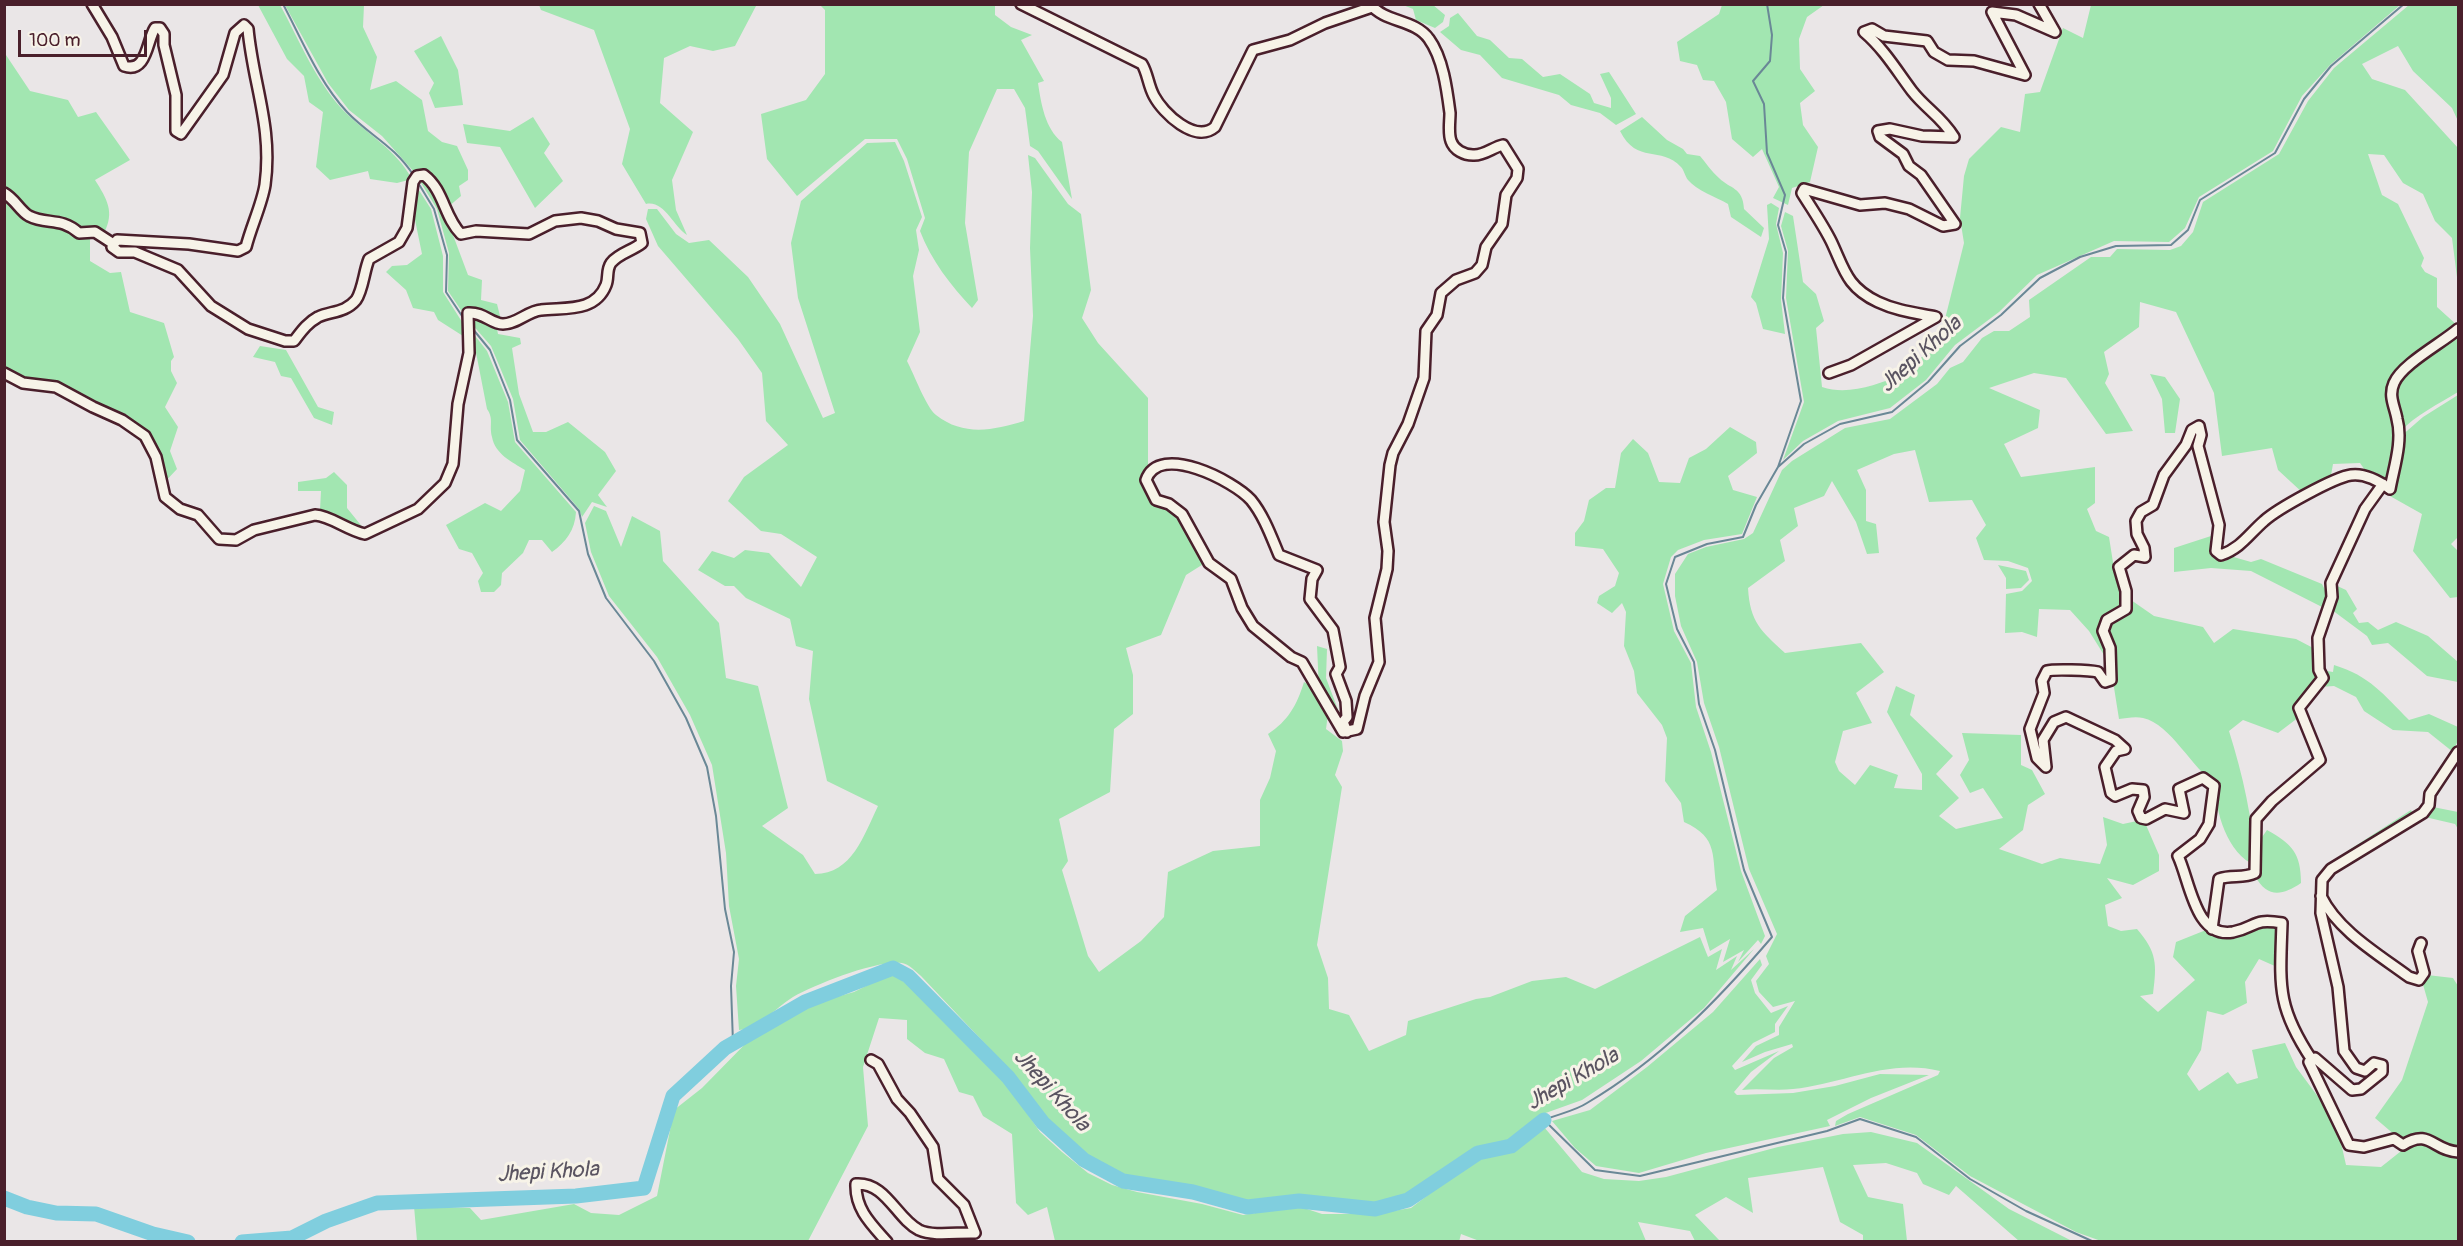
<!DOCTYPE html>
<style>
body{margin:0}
#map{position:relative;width:2463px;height:1246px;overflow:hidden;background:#eae6e7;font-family:Pangolin,sans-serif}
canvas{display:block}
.frame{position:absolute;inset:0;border:6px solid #4a1f2b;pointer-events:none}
.scale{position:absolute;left:18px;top:30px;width:129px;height:27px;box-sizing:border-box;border:3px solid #4a1f2b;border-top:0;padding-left:8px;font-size:18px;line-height:21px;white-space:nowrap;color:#4a1f2b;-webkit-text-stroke:4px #f7f3e8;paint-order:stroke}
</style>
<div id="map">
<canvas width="2463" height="1246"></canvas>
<div class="frame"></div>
<div class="scale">100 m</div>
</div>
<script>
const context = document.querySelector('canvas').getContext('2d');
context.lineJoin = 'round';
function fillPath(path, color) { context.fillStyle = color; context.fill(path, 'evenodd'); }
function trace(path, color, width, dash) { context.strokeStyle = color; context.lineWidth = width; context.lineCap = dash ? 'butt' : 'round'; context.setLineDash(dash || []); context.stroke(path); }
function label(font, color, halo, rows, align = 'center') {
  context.font = font + ' Pangolin,sans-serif'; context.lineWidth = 6; context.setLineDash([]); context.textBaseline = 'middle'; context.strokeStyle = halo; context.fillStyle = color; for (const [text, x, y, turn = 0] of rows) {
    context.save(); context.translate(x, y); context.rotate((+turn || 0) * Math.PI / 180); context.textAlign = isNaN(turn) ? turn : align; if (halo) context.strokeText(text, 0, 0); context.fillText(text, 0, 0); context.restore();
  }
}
fillPath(new Path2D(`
 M754,4l2,2 -21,40 -22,5 -23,-5 -26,12 -4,45 33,29 -21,48 4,30 11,25c-14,-9 -23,-35 -41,-31l-24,-40 8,-35 -36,-99 -53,-20 -2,-5z
 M258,5h22c20,36 37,80 67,109 23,22 49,36 65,65l-15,4 -27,-4 -2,-8 -38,9 -14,-13 7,-55 -14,-10 -5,-26 -17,-17z
 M285,5h79l-1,22 14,30 -7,33 26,-9 26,19 6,31 14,11 15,4 11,24v10l-9,6 2,10 -13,11 -7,-16 -26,-18 -33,-37 -33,-26 -21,-27z
 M820,5h175v10l16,12 21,8 -11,5 23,41 -6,2c3,20 7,46 24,59l10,57 -34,-48 -8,-5 -5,-38 -11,-19h-17l-28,63 -4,71 13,77 -6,8c-21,-22 -41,-48 -52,-77l5,-13 -18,-59 -10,-20h-32l-68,57 -30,-37 -6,-45 45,-14 19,-26v-64z
 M1403,5h30l12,10 -2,7 -8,6 -19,-8 -3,-11z
 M1722,5h102l-17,12 -8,22 1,30 15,22 -15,12 3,22 15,22 -8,35 -18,6 -4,17 -15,-7 6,-11 -17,-38 -9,8 -21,-18 -6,-37 -12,-21 -11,-1 -6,-15 -17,-4 -3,-19 42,-28z
 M2091,5h309l-70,60 -28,31 -29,55 -74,46 -14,31 -16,14 -55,-1 -77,34 -38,37 -44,33 -29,35 -36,28 -52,13 -35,20 -20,19 21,-58 -18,-104 2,-47 -7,-25 4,-14 8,4 10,66 13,12 8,27 -8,7 6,59c27,9 55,-3 80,-12l6,-11 20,-10 14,-23 22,-88 -4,-25 4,-42 5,-17 32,-32 19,5 5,-38 15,-2 23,-64 20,10z
 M2409,5h49v116l-6,-13 -39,-37 -15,-25 -36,18 10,15 33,11 53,58v137l-6,-47 -17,-17 -12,-27 -20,-11 -19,-28 -16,-1 14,41 16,9 26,54 -3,8 4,6 12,6v29l21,19 -67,55 4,70 -7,32 -21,-10 -7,-10 -27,1 -3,17 -26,13 -26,-24 -6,-22 -50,8 -8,-63 -38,-81 -36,-10 -1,25 -35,25 5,22 -4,9 28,48 -27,3 -40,-56 -32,-5 -45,15 51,22 -2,18 -34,16 17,33 74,-10v36l-8,6 9,22 13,6 6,38 8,12 -1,21 -16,10 3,45 -20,-32 -19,-21 -31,-1 -2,28 -15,-5 -17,1 1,-39 16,-3 10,-10 -4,-13 -20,-7 -24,-1 -8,-22 10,-13 -14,-25 -43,2 -14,-52 -21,4 -37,16 9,20v31l10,3 3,29 -12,1 -11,-32 -24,-41 -8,15 -30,12 4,18 -18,14 5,21 -37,27c2,34 13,43 37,65l76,-10 23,29 -28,21 16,30 -29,8 -8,31 4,9 16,14 15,-20 28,10 -4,13 28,2v-16l-35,-62 9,-26 19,9 -5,20 43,41 -17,18 23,24 -20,18 17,13 47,-11 -20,-30 -13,5 -10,-18 9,-15 -7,-27 59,2v30l11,5 13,24 -17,11 -5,25 -24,19 43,15 18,-6 40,6 7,-19 -4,-28 20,7 14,-3 9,4 13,30v16l-26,14 -26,-7 15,20 -17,7 3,21 13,5 16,-2c20,23 20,35 16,65l-13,2 18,16 37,-32 -22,-23 3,-15 30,-12c22,14 33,-1 54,-7 6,-1 13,1 19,2l-2,42 -18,-8 -14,23 2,21 -24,12 -16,-4 -6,39 -14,24 12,17 29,-19 9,12 21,-6 -6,-28 33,-7 11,24 40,54 10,44 35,2 34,-27 43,14v86l-357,1 -25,-9 -106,-56 -54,-41 -56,-18 -25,9 1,-5 12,-7 90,-39 2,-4c-51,-13 -98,13 -147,18 -17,2 -34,-1 -51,1l32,-32 19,-11 -1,-3 -27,8 -23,10 14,-16 23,-11v-8l16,-26 -22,6 -14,-15 -3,-11 13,-17 -3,-8 11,-22 -28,-65 -30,-122 -15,-44 -7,-41 -16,-36 -6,-30v-22l13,-20 18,-7 38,-8 9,-6 29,-63 10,-9 53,-33 45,-9 47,-35 13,-16 13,-6 19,-24 12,-7h15l21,-14 -1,-17 62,-43h19l7,-8 53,1 11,-4 12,-14 10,-30 76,-48 29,-53 26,-33z
 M1458,13l19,23 13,4 19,18 13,1 21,18 17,-3 30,20 4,9 17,5v-10l-11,-24 9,-2 27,42 -20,11 -16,-12 -29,-8 -12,-10 -57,-17 -22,-23 -19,-5 -21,-18 9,-6 1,-8z
 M441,36l17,34 5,35 -28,3 -6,-15 5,-10 -20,-32z
 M4,52l26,39 38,9 10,17 18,-5 34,48 -35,20c12,19 20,32 9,53l-23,-3 -11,-9 -39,-8 -26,-23z
 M533,117l17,27 -6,9 19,28 -28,27 -35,-61 -33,-4 -4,-19 47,7z
 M1642,117l25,23 16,9 4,5 13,2c6,7 12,16 19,22 11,11 24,9 25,31l20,19 -3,9 -30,-20 -3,-13c-12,-7 -32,-14 -40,-24 -3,-4 -4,-10 -7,-13 -20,-22 -44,-2 -61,-36z
 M895,142l9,19 18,56 -6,13 3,20 -6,26 7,56 -13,29c7,13 19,46 29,54 28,22 58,15 88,6l9,-105 -3,-68 2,-56 -4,-37 7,3 33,46 13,10 10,76 -9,28 16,25 50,55v69l-5,15 10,22c30,8 38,33 52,59l-19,12 -25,60 -35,13 7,27v39l-19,15 -4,63 -51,27 9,42 -6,9 26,86 11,16 42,-31 23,-24 4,-45 45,-21 47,-5v-46l10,-22 6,-27 -8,-17c20,-13 29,-29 36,-52l8,5 16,27 -2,15 16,12 1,10 -8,24 7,12 -25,158 11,33 1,31 20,6 20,36 37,-16 2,-14 68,-22 14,-2 42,-16 34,-4 29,12 105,-52 8,20 14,-8 -6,21 21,-14 -6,14 23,-21 -50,59 -63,53 -59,39 -42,15 -32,28 -34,8 -69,45 -34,11 -35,-2 -39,-8 -51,3 -49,-13 -76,-11 -35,-22 -32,-26 -44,-58 -89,-94c-6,-5 -12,-12 -19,-13 -26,-3 -86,21 -109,34 -18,11 -33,31 -54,33l-3,-44 3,-27 -10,-53 -3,-53 -14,-88 -22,-50 -33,-58 -48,-61 -18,-44 -6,-29 9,-17 12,5 15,36 11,-31 28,15 3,30 56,62 7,55 32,8 30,122 -26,18 41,29 12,19c37,0 49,-39 63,-68l-51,-25 -18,-82 4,-48 -17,-5 -6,-27 -44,-21 -12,-12h-9l-27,-16 14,-19 22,7 11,-8 24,3 32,34 16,-30 -36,-23 -20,-3 -33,-30 16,-24 44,-32 -22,-24 -4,-48 -24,-34 -80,-93 -12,-27 2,-10h9l19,25 13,9 20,-3 39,37 32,47 43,94 12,-5 -37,-115 -7,-55 10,-42 66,-58z
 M418,178h6l14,17 30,80 14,5 -1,20 16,4 4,16 -24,-10 -12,6 -17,-25 1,-38 -12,-44z
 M415,184l16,25 12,47v36l21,33 -1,11 -25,-16 -4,-8 -21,-4 -7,-18 -20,-18 6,-6 15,-1 15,-11 -8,-39z
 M5,196l23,22 62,17v26l20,12 11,-1 9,40 34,11 10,34 -3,4v10l6,12 -12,24 13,20 -8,24 7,18 -14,15 -18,-50 -140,-66z
 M1771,203l8,5 -3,16 7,29 -2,47 4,34 -22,-5 -7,-26 -5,-6 18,-58 -2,-34z
 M470,314l26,10 2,10 22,4 1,6 -9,4 7,46 14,38h13l22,-10 37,30 11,19 -18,24 9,12 -15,-5 -10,15 -3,-8 -59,-69 -7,-41 -14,-34 -8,-19 -21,-24z
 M472,332l15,19 21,51 7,40 61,70c-1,18 -10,30 -24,40l-10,-12h-13l-6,13 -21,20 -1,12 -7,7h-13l-3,-11 5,-8 -11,-20 -13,-4 -13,-24 39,-22 16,8 19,-20 5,-21c-13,-8 -30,-16 -33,-33 -3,-12 2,-18 -5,-28z
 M2458,332v60c-18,11 -44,24 -58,40 -3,-15 -10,-37 -3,-51 6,-15 47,-39 61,-49z
 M260,346l26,4 32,57 16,5 -2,13 -18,-7 -23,-40 -10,-2 -6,-14 -22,-5z
 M2150,374l15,3 15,22 -5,34h-10l-3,-34z
 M2458,395v142l-7,7 7,7v46l-8,1 -37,-47 9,-37 -41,-23 9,-2 10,-52 23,-20z
 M1730,427l26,15 1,11 -29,23 5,14 24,7 -15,37 -38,6 -26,10 -7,7 -8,27 11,47 17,32 5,44 15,45 30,119 24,65 -4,8 -3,-4 -20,22 6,-12 -21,12 7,-23 -20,12 -7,-23 -23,4 5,-16 32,-26c-6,-33 3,-52 -33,-68l-3,-19 -16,-22 2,-43 -5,-13 -25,-32 -3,-22 -10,-25 2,-34 -4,-9 -10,10 -15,-10 2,-7 16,-10 4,-13 -16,-24 -28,-3v-13l9,-12 5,-21 17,-12h9l6,-35 12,-14 15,14 11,29 21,1 9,-25 17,-9z
 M334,472l13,13v23l17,21 -13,-2 -31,-17 1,-19h-23v-9l28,-4z
 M2211,536l-1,11 9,14h7l4,-5 21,6 10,-3 61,25 6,12 -4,12 -73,-37 -40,-3 -37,4v-24z
 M1998,565l28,6 3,9 -8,8 -15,1v-11z
 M2335,585l11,5 11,19 -4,4 6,10 9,-1 10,8 18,-8 32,14 30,26v20l-31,-6 -39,-33 -16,2 -5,-9 -35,-26z
 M2131,600l23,16 49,11 11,16 19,-14 63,10 21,11 5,29 -23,38 -21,16 -35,-13 -14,11c14,45 24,88 26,134 -27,-10 -41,-55 -39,-81 -24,-15 -45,-60 -73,-66 -7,-2 -17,0 -24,1l-14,-88c6,-16 18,-13 26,-31z
 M1317,646l10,3 -1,29 16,42 -2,1 -21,-32z
 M2334,665c36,11 49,29 75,55l20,-6 29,13v13l-5,12 -25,-20 -35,-2 -29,-19 -8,-14 -22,-11 -14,1 1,-17 12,2z
 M2433,807l25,5v17l-3,-5 -30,-7z
 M2411,810l3,6 -62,37 -3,-3z
 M2267,830c25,14 34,23 34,53 -19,13 -34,15 -46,-7l5,-16 -2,-17z
 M1760,959l2,6 -11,15 4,13 16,20 17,-7 -13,18v8l-22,11 -21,23 3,4 44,-19 -28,21 -17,20 3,3 56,-2 42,-7 45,-12 49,1 -58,23 -44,22 3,6 -124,27 -67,20 -43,-7 -21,-18 -23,-27 38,-11 57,-43 66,-55z
 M892,973l20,15 93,93 35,51 22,20 26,21 24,12 25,7 65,12 41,11 55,-9 24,8h52l37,-6 47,-36 20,-12 35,-9 31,-24 38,45 22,7 35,2 27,-4 112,-30 65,-13 28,-2 46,11 92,66 63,32h-53l-63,-55 -7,9 -26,-11 -6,-11 -31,-10 -33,2 15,32 35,7 4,37h-44v-6l-23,-13 -17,-55 -75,11 5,35 -27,-16 -31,18 25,26h-25l-5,-10 -52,-9 8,19 -164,1 -21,-8 -2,8 -404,-1 -8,-34 -19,8 -12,-12 -4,-69 -29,-18 -10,-20 -14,-4 -15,-33 -19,-6 -18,-14v-19l-28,-2 -16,49 5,59 -60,115h-391l-3,-35 56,2 11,12 93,-16 17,9 28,2 38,-19 17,-86 28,-22 53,-54 56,-30 43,-12z
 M2427,975l26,3 5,8v163l-11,1 -23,-17 -12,3 -9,6 -28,-24 27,-38 26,-78 -6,-21z`), '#a2e6b1');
trace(new Path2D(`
 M283,4c19,36 36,78 64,108 23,24 47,33 67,64
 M1767,4l5,31 -2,26 -17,20 11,23 3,49 18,42 -7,30 8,27 -3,46 18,103 -23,66
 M417,181l17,28 13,46 -1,37 18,27
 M472,328l18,22 20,50 7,40 62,71 9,43 18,44 48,63 32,57 21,49 9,49 9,93 9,43 -3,34 2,57
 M2094,1242l-68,-31 -56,-32 -54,-42 -56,-18 -33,12 -187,45 -45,-6 -51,-50c14,-6 31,-9 43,-17 73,-43 131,-103 185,-166l-28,-67 -29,-120 -16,-46 -5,-42 -17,-33 -11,-45 9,-27 32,-13 36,-7 13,-32 22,-38 26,-23 36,-20 52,-12 36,-30 32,-36 41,-31 39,-37 40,-21 36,-11 55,-1 17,-15 12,-30 75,-47 29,-54 27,-33 73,-62`), '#6a8896', 2);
trace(new Path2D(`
 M4,1198l23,9 29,6 40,1 57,20 35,8
 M242,1242l50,-4 34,-17 51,-18 199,-7 68,-8 29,-92 52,-48 80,-46 88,-34 15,8 100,101 35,46 41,37 39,21 70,11 54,15 52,-6 76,8 33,-9 70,-47 33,-7 33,-26`), '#80cede', 15);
const minor = new Path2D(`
 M1021,4l121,60c6,10 6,21 12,32 9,17 41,48 61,31l38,-77 37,-10 35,-17 47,-16
 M4,193c11,6 16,18 25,23 18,9 32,1 50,17l16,-1 17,11
 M4,373l19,10 33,4 37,20 29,13 23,16 11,21 9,40 15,12 18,6 21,24 17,1 18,-10 61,-15c16,1 32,15 50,19l53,-25 27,-26 8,-19 5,-60 11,-51 -1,-40c16,-1 23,11 35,11 14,0 25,-13 38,-14 23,-3 54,3 65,-25 3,-7 0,-15 5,-22 8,-10 21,-12 31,-20l-2,-10 -24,-4 -18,-8 -17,-3 -26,3 -26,13 -53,-3 -15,3c-17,-17 -17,-44 -37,-59l-7,1 -4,6 -6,46 -8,14 -30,17c-5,12 -6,31 -13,41 -11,13 -25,11 -38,17 -11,6 -17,15 -24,24h-9l-37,-12 -37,-23 -33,-36 -43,-18h-16l-7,-5 5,-7 72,4 49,7 8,-4c5,-20 16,-43 19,-62 8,-58 -12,-101 -17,-156l-4,-4 -9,8 -12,42 -42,59 -5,-3v-36l-12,-50v-11l-4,-6h-5c-8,12 -8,46 -31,38l-12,-29 -20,-33
 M1829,373l22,-8 85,-48c-20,-4 -39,-6 -58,-15 -32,-15 -34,-34 -47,-61 -8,-16 -19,-32 -29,-48l2,-4 56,16 25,-2 24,6 34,17 12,-2 -34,-49 -12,-9 -6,-12 -23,-17 -2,-6 12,-2 32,7 32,1c-13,-21 -28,-28 -42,-46 -15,-20 -28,-42 -48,-59l8,-3 12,7 43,5 7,11 14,8 26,1 51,14 -33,-63 24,3 39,17 -16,-28
 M1347,732l-4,-10 4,-5 -1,-16 -10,-27 4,-7 -7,-37 -23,-31 2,-20 5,-9 -38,-15c-8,-19 -15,-39 -28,-55 -17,-19 -92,-58 -105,-20l10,20 13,4 13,10 27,49 22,16 11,29 11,18 38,31 11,5 41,70 14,-3 8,-33 14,-34 -4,-44 12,-49 1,-18 -4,-29 6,-57 3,-12 15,-29 16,-46 2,-47 11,-16 4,-22 15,-13 19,-7 7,-8 4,-18 16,-23 4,-29 11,-17 1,-9 -15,-24c-10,2 -19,11 -30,10 -9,0 -19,-5 -22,-14 -3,-8 -1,-19 -1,-28 -3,-23 -7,-55 -21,-74 -14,-20 -44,-16 -59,-35
 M2458,752l-28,42 -1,11 -6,8 -92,56 -9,11 -1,33 17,74 6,64 12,17 9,3 9,-8 8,2v7l-21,17 -9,1 -37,-32 -6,4 40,83 15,2 30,-8 9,6c27,-17 30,6 55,7
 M2321,896c17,35 57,58 88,81l10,3 5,-7 -6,-22 3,-8
 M2212,929l7,-50c12,-5 24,0 36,-6l1,-54 16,-18 48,-41 -21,-52 24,-30 -4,-8 -1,-32 14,-41 -1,-14 34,-74 18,-25
 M871,1060l7,4 19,35 13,14 23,34 5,32 26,26 11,28c-16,-1 -41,4 -56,-3 -23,-12 -33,-48 -63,-46 -1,25 15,40 31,58
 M2312,1060c-36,-54 -32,-75 -30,-137 -30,-5 -25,4 -49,9 -38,7 -43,-51 -55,-76l22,-17 9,-15 5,-38 -11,-8 -24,11 5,24 -19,-4 -19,10 -5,-1 -3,-7 6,-14 -1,-7 -11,-1 -17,7 -4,-3 -6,-26 11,-16 9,-2 -10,-9 -49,-23 -12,5 -11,18 3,27 -9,-9 -7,-29 14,-36 -2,-12 5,-10c6,-2 42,-1 51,1l7,10 6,-2 -1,-32 -7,-17 4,-11 19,-11v-18l-7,-24 15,-12 11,2 -1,-9 -7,-14 -1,-13 5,-9 12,-7 11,-30 22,-30 6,-15 7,-4 2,9 -3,11 21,79 -3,26 5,4c20,-7 28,-21 43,-34 13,-12 71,-44 87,-46 14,-2 28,6 39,14 4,-22 13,-48 7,-70 -2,-12 -9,-23 -3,-36 8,-19 48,-40 64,-54`);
trace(minor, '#4a1f2b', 14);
trace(minor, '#f7f3e8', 9);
label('italic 22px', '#5a5461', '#f7f3e8', [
 ["Jhepi Khola",1921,355,-42],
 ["Jhepi Khola",1573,1080,-30],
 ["Jhepi Khola",1051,1091,48],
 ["Jhepi Khola",548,1173,-3]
]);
</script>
